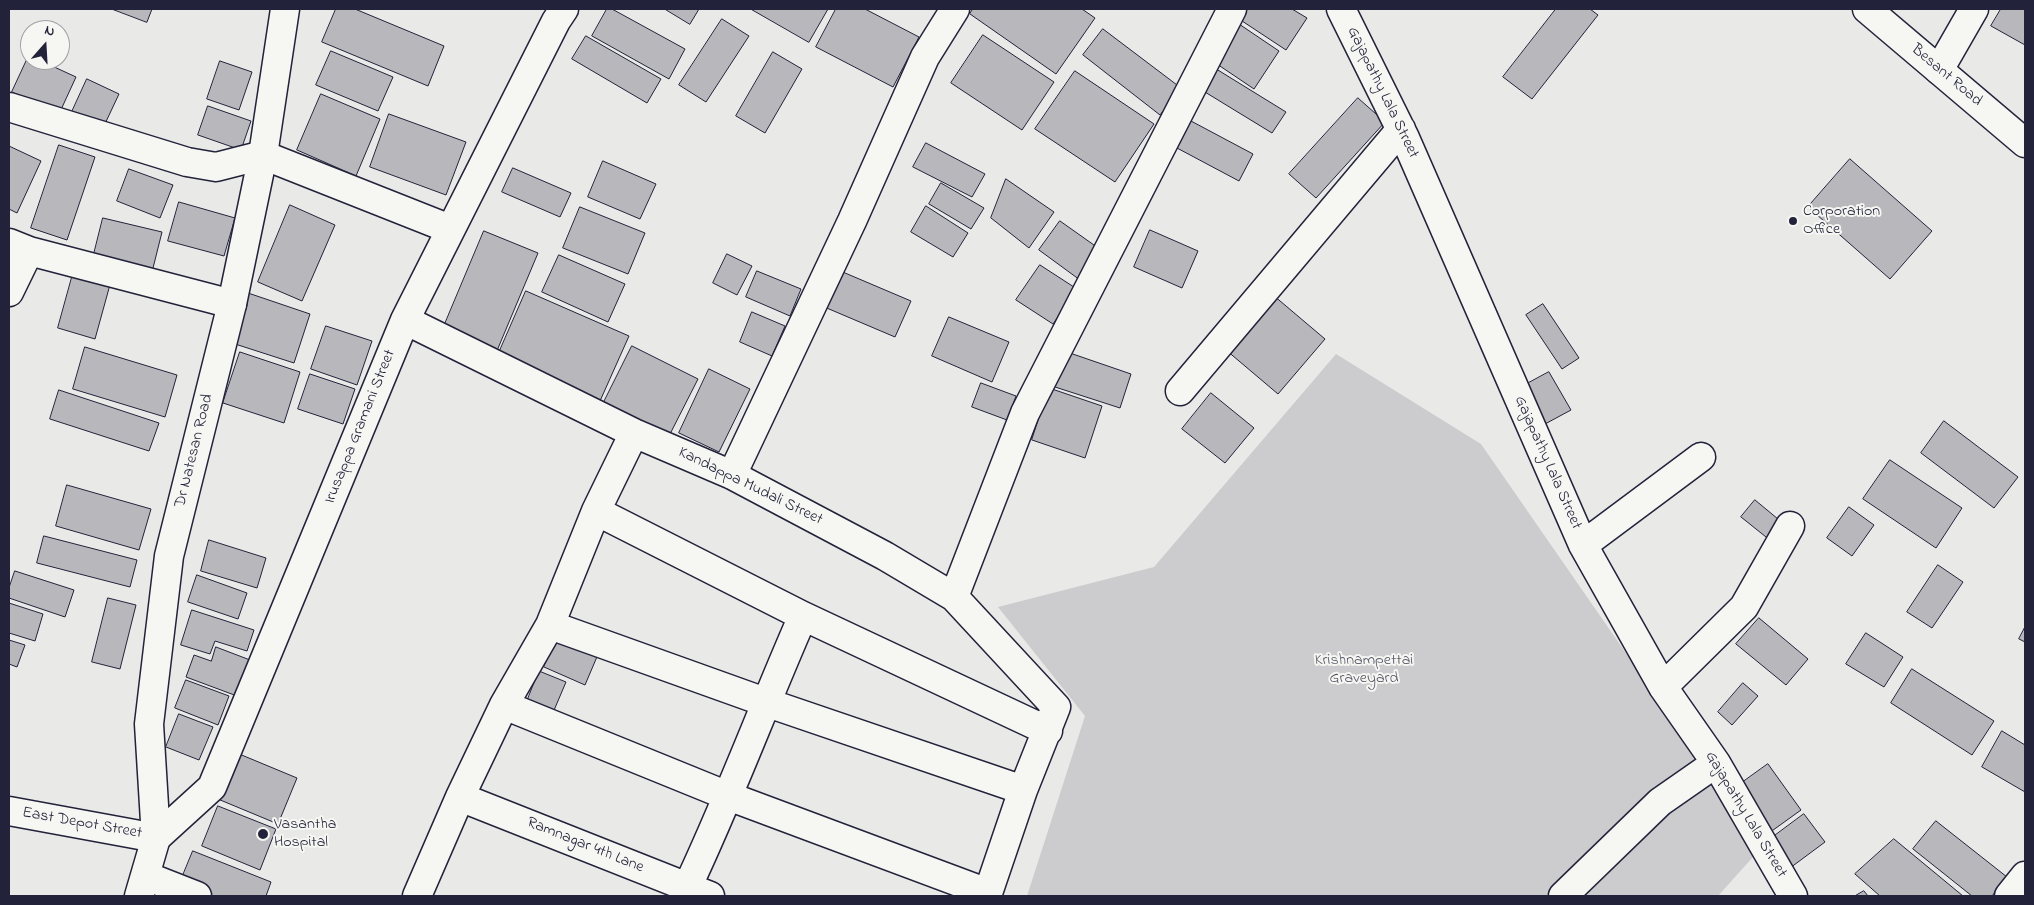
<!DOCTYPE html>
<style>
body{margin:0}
#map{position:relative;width:2034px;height:905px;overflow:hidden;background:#e9e9e7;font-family:"Indie Flower",sans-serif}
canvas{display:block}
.frame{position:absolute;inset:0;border:10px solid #22223b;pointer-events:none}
.north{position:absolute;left:20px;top:20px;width:50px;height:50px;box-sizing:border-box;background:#f6f6f2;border:1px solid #a1a1a9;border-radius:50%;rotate:19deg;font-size:14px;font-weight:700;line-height:20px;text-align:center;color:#22223b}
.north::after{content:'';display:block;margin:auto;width:18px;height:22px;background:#22223b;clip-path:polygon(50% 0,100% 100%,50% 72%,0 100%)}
</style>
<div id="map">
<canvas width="2034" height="905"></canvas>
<div class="frame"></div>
<div class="north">N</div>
</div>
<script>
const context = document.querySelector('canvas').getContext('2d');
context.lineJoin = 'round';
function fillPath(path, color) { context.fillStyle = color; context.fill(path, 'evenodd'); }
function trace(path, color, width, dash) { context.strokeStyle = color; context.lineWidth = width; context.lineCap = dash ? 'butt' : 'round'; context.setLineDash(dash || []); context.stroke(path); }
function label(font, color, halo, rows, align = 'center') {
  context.font = font + ' "Indie Flower",sans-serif'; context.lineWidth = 4; context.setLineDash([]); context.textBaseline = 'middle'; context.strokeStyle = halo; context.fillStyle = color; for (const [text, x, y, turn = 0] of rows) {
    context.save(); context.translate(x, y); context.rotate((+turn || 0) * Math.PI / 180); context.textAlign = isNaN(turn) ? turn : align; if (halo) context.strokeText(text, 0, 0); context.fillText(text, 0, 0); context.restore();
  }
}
fillPath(new Path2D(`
 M1336,354l145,90 280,404 -43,48h-691l58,-180 -87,-109 156,-40z`), '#ccccce');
const building = new Path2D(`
 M112,9h40l-5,13z
 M336,9h19l89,37 -16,40 -106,-44z
 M607,9h5l73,40 -16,30 -77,-43z
 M665,9h34l-9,15z
 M751,9h77l-19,33z
 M836,9h29l54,28 -26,50 -77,-40z
 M973,9h109l13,9 -39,56 -86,-60z
 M1241,9h51l15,9 -21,32 -50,-33z
 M1556,9h34l8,6 -66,84 -29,-22z
 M2001,9h24v36l-34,-19z
 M722,19l27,17 -43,66 -27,-17z
 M1236,22l43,29 -25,38 -43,-29z
 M1103,29l78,59 -21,27 -77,-60z
 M983,35l71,47 -32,48 -71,-47z
 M586,36l75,43 -14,24 -75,-44z
 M331,51l62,26 -15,34 -62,-26z
 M773,52l29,17 -37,64 -29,-17z
 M29,55l1,5h9l37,17 -17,37 -47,-22z
 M220,61l32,11 -13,38 -32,-11z
 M1213,67l73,45 -14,21 -72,-44z
 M1075,71l79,53 -39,58 -80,-53z
 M87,79l32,15 -16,34 -32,-14z
 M321,94l59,25 -24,57 -59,-26z
 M1358,98l27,24 -69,76 -27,-24z
 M208,106l43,15 -10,29 -43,-15z
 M389,114l77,28 -20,53 -76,-28z
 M1191,121l62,33 -14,27 -62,-33z
 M926,143l59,31 -13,23 -59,-30z
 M59,145l36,12 -28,83 -36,-12z
 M9,146l32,15 -24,52 -8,-4z
 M1850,159l82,72 -42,48 -82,-72z
 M603,161l53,23 -16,35 -52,-22z
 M513,168l58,25 -11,24 -58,-25z
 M129,169l44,16 -13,33 -43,-17z
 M1006,179l48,33 -25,36 -38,-30z
 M941,183l43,25 -13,21 -42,-25z
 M179,202l56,16 -11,38 -56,-15z
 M290,205l45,20 -33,76 -44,-19z
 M926,206l42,27 -15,24 -42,-25z
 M580,207l65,26 -17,41 -65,-26z
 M103,218l59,14 -10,40 -59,-14z
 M1060,221l41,29 -21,30 -41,-30z
 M1150,230l48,21 -16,37 -48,-21z
 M484,231l54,22 -42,100 -54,-22z
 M727,254l25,12 -15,29 -24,-12z
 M559,255l66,29 -17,38 -66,-30z
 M1040,265l37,24 -24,35 -37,-24z
 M74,270l37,11 -16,58 -37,-11z
 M838,270l73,31 -16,36 -73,-31z
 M757,271l44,18 -11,27 -44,-19z
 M526,291l103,45 -29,65 -102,-46z
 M248,293l62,21 -16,49 -62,-20z
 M1273,295l52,44 -47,55 -52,-44z
 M1543,304l36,54 -17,11 -36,-54z
 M752,312l33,14 -13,30 -32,-14z
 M949,317l60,25 -17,40 -60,-26z
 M326,326l46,15 -15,44 -46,-16z
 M632,346l66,33 -30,59 -66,-32z
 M85,347l92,28 -12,42 -92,-28z
 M1064,351l67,23 -11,34 -68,-22z
 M240,352l60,20 -16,51 -61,-20z
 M709,369l41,20 -31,63 -40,-19z
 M1549,372l22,38 -26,14 -22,-38z
 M310,374l45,15 -12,35 -45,-15z
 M981,383l35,13 -9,24 -35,-13z
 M1049,388l53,18 -17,52 -53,-18z
 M59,390l100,33 -10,28 -99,-32z
 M1211,393l43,35 -29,35 -43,-34z
 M1944,421l74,56 -24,31 -73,-55z
 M1890,460l72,48 -26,40 -73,-49z
 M67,485l84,24 -12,41 -83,-24z
 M1755,500l29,24 -13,17 -30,-24z
 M1849,507l25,18 -22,31 -25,-18z
 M44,536l93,24 -7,27 -93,-24z
 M209,540l57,18 -9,30 -56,-17z
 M1938,565l25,17 -31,46 -25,-16z
 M15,571l59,19 -9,27 -56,-19v-10z
 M197,575l50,18 -9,26 -50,-17z
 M108,598l28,7 -16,64 -28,-7z
 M9,603l34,11 -8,27 -26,-8z
 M192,610l62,20 -7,21 -32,-10 -5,13 -29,-9z
 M1759,618l49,41 -22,26 -50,-41z
 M2025,627v15l-6,-3z
 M1866,633l37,24 -19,30 -38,-23z
 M558,635l41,17 -14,33 -41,-18z
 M9,640l16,5 -8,22 -8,-3z
 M216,647l34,13 -13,36 -51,-19 8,-22 17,6z
 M1912,669l82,52 -22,34 -81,-52z
 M539,671l27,11 -14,33 -26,-11z
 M186,680l43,16 -11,29 -43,-17z
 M1743,683l15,13 -26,29 -14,-13z
 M179,714l34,13 -14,33 -33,-13z
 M2002,731l23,14v47l-43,-25z
 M232,751l65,27 -19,46 -65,-27z
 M1768,764l33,46 -32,23 -33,-46z
 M218,806l58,23 -16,41 -58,-24z
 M1804,814l21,28 -35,26 -21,-28z
 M1936,821l71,56 -15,19h-20l-59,-47z
 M1894,839l69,57h-83l-25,-22z
 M193,851l78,31 -5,14h-58l-29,-11z
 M1864,891l4,5h-13z`);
fillPath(building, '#b8b8bc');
trace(building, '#22223b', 1);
const minor = new Path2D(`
 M1341,9l64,129 178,407 80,142 53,76 77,133
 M1939,70l35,-61
 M9,107l178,55 29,5 47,-12 187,74
 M9,243l20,8 203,53
 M9,292l20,-41
 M405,320l229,113 98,42 153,81 69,41 102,110 -33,83 -36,106
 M1180,391l221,-262
 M732,475l120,-254 73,-164 30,-48
 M596,511l207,105 245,115
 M1583,545l118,-88
 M954,597l71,-184 207,-404
 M550,625l215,77 258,88
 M1663,687l81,-80 46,-81
 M504,705l224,91 260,97
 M460,797l250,99
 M9,811l147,27 56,-51 193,-467 151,-299 8,-12
 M146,876l51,20
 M417,896l43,-99 44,-92 46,-80 46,-114 38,-78
 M683,896c44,-91 79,-187 120,-280
 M1563,896l97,-94 56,-39
 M2009,896l16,-20`);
const major = new Path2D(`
 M1867,9l158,134
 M139,896l17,-58 -7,-114 20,-168 63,-252 31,-149 22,-146`);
trace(minor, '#22223b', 31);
trace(major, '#22223b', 31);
trace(minor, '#f6f6f2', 28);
trace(major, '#f6f6f2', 28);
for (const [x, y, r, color] of [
 [1793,221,5,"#22223b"],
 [263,834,6,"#22223b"]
]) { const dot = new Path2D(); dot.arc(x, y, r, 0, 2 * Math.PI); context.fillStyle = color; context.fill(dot); trace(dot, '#f6f6f2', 2); }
label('16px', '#22223b', '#f6f6f2', [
 ["Besant Road",1946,76,40],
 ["Gajapathy Lala Street",1382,93,64],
 ["Irusappa Gramani Street",361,427,-68],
 ["Dr Natesan Road",195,451,-76],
 ["Gajapathy Lala Street",1547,463,66],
 ["Kandappa Mudali Street",750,487,26],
 ["Gajapathy Lala Street",1745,815,59],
 ["East Depot Street",82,824,10],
 ["Ramnagar 4th Lane",585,846,22]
]);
label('16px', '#22223b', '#f6f6f2', [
 ["Corporation",1803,212],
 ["Office",1803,230],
 ["Vasantha",274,825],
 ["Hospital",274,843]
], 'left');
label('16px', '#555567', '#f6f6f2', [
 ["Krishnampettai",1364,661],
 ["Graveyard",1364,679]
]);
</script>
